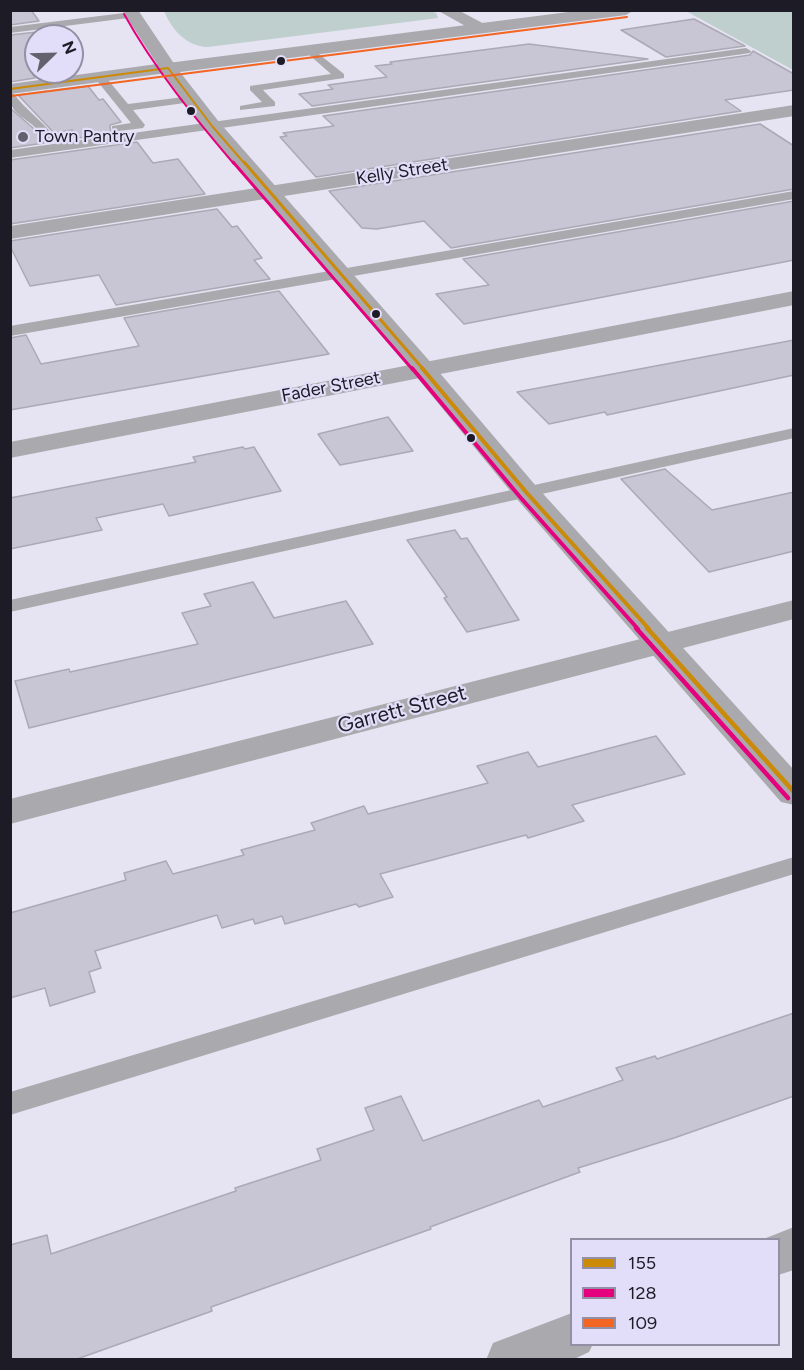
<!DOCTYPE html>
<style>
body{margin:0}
#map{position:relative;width:804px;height:1370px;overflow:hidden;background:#e6e3f2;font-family:Figtree,sans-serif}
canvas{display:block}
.frame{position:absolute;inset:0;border:12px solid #1d1b25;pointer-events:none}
.legend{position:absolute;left:570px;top:1238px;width:210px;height:108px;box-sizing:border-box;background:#e2ddf8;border:2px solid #938fa4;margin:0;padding:8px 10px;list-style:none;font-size:18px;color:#1d1b25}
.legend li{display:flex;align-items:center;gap:12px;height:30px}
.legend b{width:30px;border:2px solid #938fa4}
.north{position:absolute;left:24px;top:24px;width:60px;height:60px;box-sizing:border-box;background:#e2ddf8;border:2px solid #938fa4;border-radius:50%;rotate:67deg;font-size:16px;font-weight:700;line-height:24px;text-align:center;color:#1d1b25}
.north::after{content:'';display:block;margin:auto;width:21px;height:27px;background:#63616d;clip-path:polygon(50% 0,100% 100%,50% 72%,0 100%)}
</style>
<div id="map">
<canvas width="804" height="1370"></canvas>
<div class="frame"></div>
<ul class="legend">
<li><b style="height:8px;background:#cb8a07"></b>155</li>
<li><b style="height:8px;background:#e5007d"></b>128</li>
<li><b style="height:8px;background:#f26522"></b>109</li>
</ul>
<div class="north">N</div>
</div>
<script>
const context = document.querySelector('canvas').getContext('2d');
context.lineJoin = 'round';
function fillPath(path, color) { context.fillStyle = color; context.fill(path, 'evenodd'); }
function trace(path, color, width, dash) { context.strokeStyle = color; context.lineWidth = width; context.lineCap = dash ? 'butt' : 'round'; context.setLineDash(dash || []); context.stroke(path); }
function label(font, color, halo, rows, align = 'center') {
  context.font = font + ' Figtree,sans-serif'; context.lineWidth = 4.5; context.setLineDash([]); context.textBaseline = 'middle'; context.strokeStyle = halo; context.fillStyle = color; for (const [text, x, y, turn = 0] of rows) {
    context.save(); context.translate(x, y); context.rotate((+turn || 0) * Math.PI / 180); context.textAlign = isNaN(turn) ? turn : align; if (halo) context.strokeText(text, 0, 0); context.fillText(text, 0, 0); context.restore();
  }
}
fillPath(new Path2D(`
 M430,11l6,2 2,5 -230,29c-22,-1 -36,-17 -44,-36z
 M686,11h107v59z`), '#bfcfce');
const building = new Path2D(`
 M10,10h21l8,11 -29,4z
 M694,19l51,27 -79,11 -45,-27z
 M46,31l4,5h-14v32l-4,4 3,6 -25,4v-47z
 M529,44l119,15 -336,47 -13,-12 34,-5 -5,-4 59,-8 -12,-11 17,-2 -2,-2z
 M753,51l41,23v16l-69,10 16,11 -425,66 -36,-40 7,-1 -4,-3 51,-7 -11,-10 427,-61z
 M88,86l11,14 4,-1 18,23 -11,3 1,9 -34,4 2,-3 -7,-5 -18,3 -36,-38z
 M10,108l23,20 11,15 -34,5z
 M760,124l34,22v43l-343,59 -27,-27 -47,8 -15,-1 -33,-37z
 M137,142l16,21 25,-4 27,35 -195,30v-64z
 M794,201v59l-330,64 -28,-30 53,-9 -26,-26z
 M217,209l15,18 5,-1 25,32 -8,2 16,19 -154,26 -17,-30 -69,11 -20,-40v-5z
 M279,291l50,63 -319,56v-72l16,-3 15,29 98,-18 -15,-28z
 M794,340v35l-187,40 -2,-3 -56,12 -32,-32z
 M388,417l25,34 -73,14 -22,-31z
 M243,447l2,2 9,-2 27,44 -112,25 -6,-12 -67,14 6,12 -92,19v-51l186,-36 -3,-5z
 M665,469l47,41 82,-18v59l-85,21 -88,-93z
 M455,530l6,9 6,-1 52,82 -52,12 -23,-34 3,-1 -40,-57z
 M253,582l21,36 72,-17 27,43 -344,84 -14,-47 54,-12 1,3 128,-28 -16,-31 29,-7 -7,-12z
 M656,736l29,38 -113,31 12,16 -56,17 -2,-3 -146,39 13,23 -34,10 -3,-3 -71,20 -3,-8 -27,8 -2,-5 -31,9 -5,-13 -122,36 6,17 -12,4 6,20 -45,14 -5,-18 -35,10v-85l116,-33 -2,-7 42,-12 7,13 71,-19 -3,-5 74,-20 -4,-7 53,-17 4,8 120,-31 -11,-17 51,-14 10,15z
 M794,1013v83l-120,42 -96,30 2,4 -150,55 1,2 -220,78 1,4 -135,48h-67v-114l37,-10 4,19 185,-63 -1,-3 86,-28 -4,-11 57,-19 -9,-22 36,-12 22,45 116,-41 4,7 80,-27 -7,-12 39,-12 2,3z`);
fillPath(building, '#c8c5d4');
trace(building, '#aca9b5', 1.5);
fillPath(new Path2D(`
 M132,12l4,1v4l-126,16v-6z
 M310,47l34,27v4l-81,12 12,12v4l-35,4v-4l22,-4 -12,-12v-4l81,-12 -25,-22v-4z
 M746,48l5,3 -1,2 -740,105v-8z
 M72,49l4,1 5,8 -1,2 -8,2z
 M36,70v2h10l7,12 -2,2h-8l-9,-14z
 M100,74l4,1 24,29 64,-8 6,3 -6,3 -59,8 12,15 -2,3 -31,4v-6l19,-3 -37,-46z
 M10,93l4,1c12,16 26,25 39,41l18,-3 6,4 -6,4 -25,2c-5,-7 -10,-15 -16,-19 -13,-10 -20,-12 -20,-30z
 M794,191v8l-784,137v-10z
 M794,428v10l-784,174v-12z
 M794,857v17l-784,241v-23z`), '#aaa9ad');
fillPath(new Path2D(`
 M437,10h21l30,16 2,3 -2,3h-12z
 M794,105v11l-784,123v-13z
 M794,291v14l-784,153v-16z
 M794,600v19l-784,205v-25z
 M794,1227v43l-16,5v-35h-17z
 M572,1313v31h21l-4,8 -17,8h-86l7,-17z`), '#aaa9ad');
fillPath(new Path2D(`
 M122,10h16l39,58 -3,4 -164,22v-10l147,-20z`), '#aaa9ad');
fillPath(new Path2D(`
 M584,10h50l-8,5 -446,57 39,50 214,243 103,121 258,284v35l-13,-3 -265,-304 -101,-123 -210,-245 -46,-62 3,-4 6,-1z`), '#aaa9ae');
trace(new Path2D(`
 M168,68l44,58 33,38
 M10,89l158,-21`), '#cb8a07', 2);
trace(new Path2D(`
 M244,162l180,208`), '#cb8a07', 3);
trace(new Path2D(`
 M422,368l104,124 123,137`), '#cb8a07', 4);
trace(new Path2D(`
 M647,628l147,164`), '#cb8a07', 4.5);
trace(new Path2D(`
 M124,14c30,54 70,103 110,150`), '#e5007d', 2);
trace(new Path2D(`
 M233,162l180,208`), '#e5007d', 3);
trace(new Path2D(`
 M412,368l108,129 118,132`), '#e5007d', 4);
trace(new Path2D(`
 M636,628l152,170`), '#e5007d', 4.5);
trace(new Path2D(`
 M11,96l616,-79`), '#f26522', 2);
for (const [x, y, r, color] of [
 [281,61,5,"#1d1b25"],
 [191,111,5,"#1d1b25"],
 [23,137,6,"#63616d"],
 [376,314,5,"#1d1b25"],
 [471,438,5,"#1d1b25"]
]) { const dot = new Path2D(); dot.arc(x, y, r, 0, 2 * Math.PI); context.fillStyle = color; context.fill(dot); trace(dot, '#e2ddf8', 2); }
label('18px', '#1d1b25', '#e2ddf8', [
 ["Town Pantry",35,137]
], 'left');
label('18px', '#1d1b25', '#e2ddf8', [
 ["Kelly Street",402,172,-9],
 ["Fader Street",331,387,-11]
]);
label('21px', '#1d1b25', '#e2ddf8', [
 ["Garrett Street",402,710,-15]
]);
</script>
